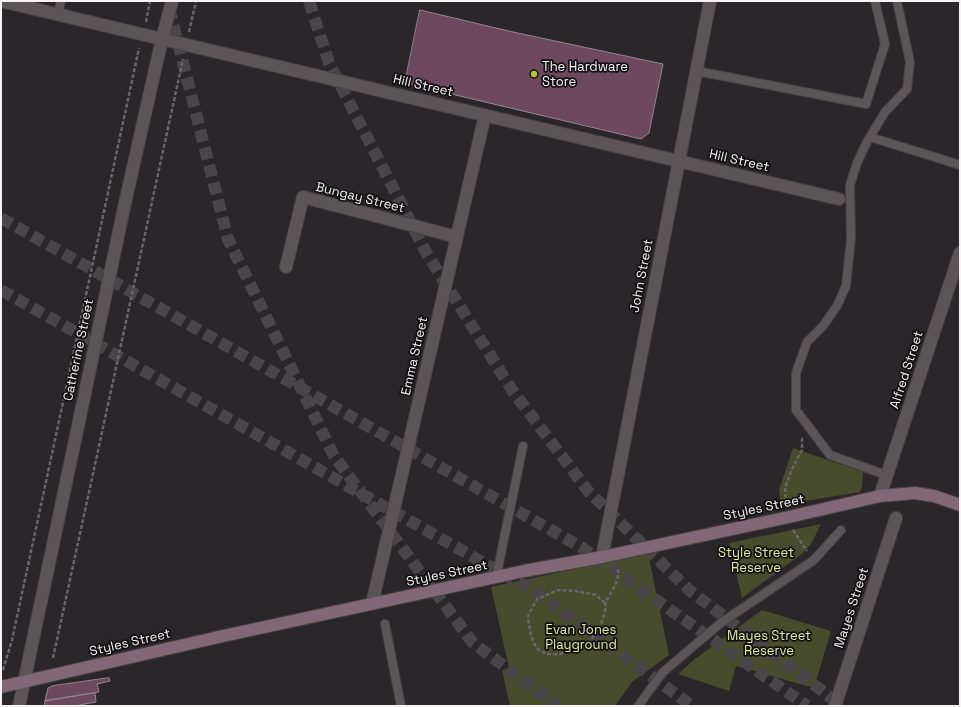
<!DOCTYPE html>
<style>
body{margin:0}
#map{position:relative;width:961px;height:707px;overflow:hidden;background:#2b2629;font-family:"Space Grotesk",sans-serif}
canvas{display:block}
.frame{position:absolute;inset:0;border:2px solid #f7f3f5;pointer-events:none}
</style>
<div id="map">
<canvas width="961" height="707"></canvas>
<div class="frame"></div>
</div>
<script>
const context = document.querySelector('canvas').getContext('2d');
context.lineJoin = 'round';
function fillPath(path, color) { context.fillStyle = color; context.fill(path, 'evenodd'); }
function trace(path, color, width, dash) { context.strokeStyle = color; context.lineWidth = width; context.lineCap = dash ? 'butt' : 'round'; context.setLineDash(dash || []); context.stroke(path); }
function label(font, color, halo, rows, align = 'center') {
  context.font = font + ' "Space Grotesk",sans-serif'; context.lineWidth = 3.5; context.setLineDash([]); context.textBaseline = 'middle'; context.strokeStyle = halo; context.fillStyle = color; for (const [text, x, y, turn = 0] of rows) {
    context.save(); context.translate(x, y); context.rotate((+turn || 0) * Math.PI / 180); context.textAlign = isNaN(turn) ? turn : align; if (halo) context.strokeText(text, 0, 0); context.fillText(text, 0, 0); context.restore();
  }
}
fillPath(new Path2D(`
 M793,448l70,24 -1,15 -2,5 -79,13 -2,-15z
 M821,524l-10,20 -8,9 -61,45 -13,-55z
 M648,553l21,102 -37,27 -17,24h-105l-8,-36 7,-2 -18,-81z
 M762,610l69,21 -17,57 -78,-22 -7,25 -51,-17 17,-15z`), '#474c2d');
const building = new Path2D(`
 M420,10l93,22 150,32 -14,69 -8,6 -236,-56z
 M109,678l1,3 -13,3 2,8 -54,9 3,-13 4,-2z
 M95,693l1,9 -22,4h-30l1,-5z`);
fillPath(building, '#6e495e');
trace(building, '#8f888c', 1);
trace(new Path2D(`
 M309,1l20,62 98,191 85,136 76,101 101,99 153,116
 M169,8l59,231 106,217 139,187 85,63
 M1,218l580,329 226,159
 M1,290l538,304 153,112`), '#4a4548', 12, [12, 6]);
const lane = new Path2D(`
 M58,14l3,-13
 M697,71l169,33 19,-60 -10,-43
 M870,137l90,28
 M886,475l-56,-20 -34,-45v-37l11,-31 16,-16 14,-20 9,-20 5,-48 -1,-53 7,-22 10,-21 18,-30 22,-23 3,-27 -13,-61
 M496,578l27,-132
 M385,624l16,82
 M638,706l25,-34 59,-50 92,-62 27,-30`);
const street = new Path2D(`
 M1,1l838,198
 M286,267l17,-70 154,40
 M880,496l80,-243
 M602,557l108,-556
 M372,604l113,-489
 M19,706l106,-503 37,-164 10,-38
 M835,706l61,-188`);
const secondary = new Path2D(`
 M1,687l222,-51 301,-65 78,-14 187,-40 91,-21 35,-3 19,3 26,9`);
trace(lane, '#464143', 10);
trace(street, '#464143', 14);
trace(secondary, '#464143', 14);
trace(new Path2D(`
 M146,22l4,-21
 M189,32l7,-31
 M786,504l-1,-16 7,-19 10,-19v-13
 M793,530l14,21
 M605,603l-9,-8 -21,-4 -17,-1 -21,9 -9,17c1,9 3,25 9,32 12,14 45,2 55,-10 6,-8 11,-17 13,-27 0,-4 0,-6 1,-9 7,-14 13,-18 12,-34
 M53,658l130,-599
 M3,670l9,-30 127,-592`), '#6a6668', 2.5, [4, 2]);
trace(lane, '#5c5558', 8);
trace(street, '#5c5558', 12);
trace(secondary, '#826876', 12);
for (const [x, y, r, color] of [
 [534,74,4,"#b2c34c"]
]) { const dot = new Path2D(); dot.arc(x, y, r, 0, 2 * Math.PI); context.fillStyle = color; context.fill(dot); trace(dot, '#121011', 1.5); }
label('13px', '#f7f3f5', '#121011', [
 ["The Hardware",542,67],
 ["Store",542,82]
], 'left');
label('13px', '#f7f3f5', '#121011', [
 ["Hill Street",423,86,13],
 ["Hill Street",739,161,13],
 ["Bungay Street",360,198,14],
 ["John Street",642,276,-79],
 ["Catherine Street",79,350,-78],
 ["Emma Street",415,356,-77],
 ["Alfred Street",907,370,-72],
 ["Styles Street",764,508,-12],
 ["Styles Street",447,574,-12],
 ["Mayes Street",852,608,-72],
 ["Styles Street",130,643,-13]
]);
label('13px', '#e0eda9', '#121011', [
 ["Style Street",756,553],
 ["Reserve",756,568],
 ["Evan Jones",581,630],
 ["Playground",581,645],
 ["Mayes Street",769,636],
 ["Reserve",769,651]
]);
</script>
